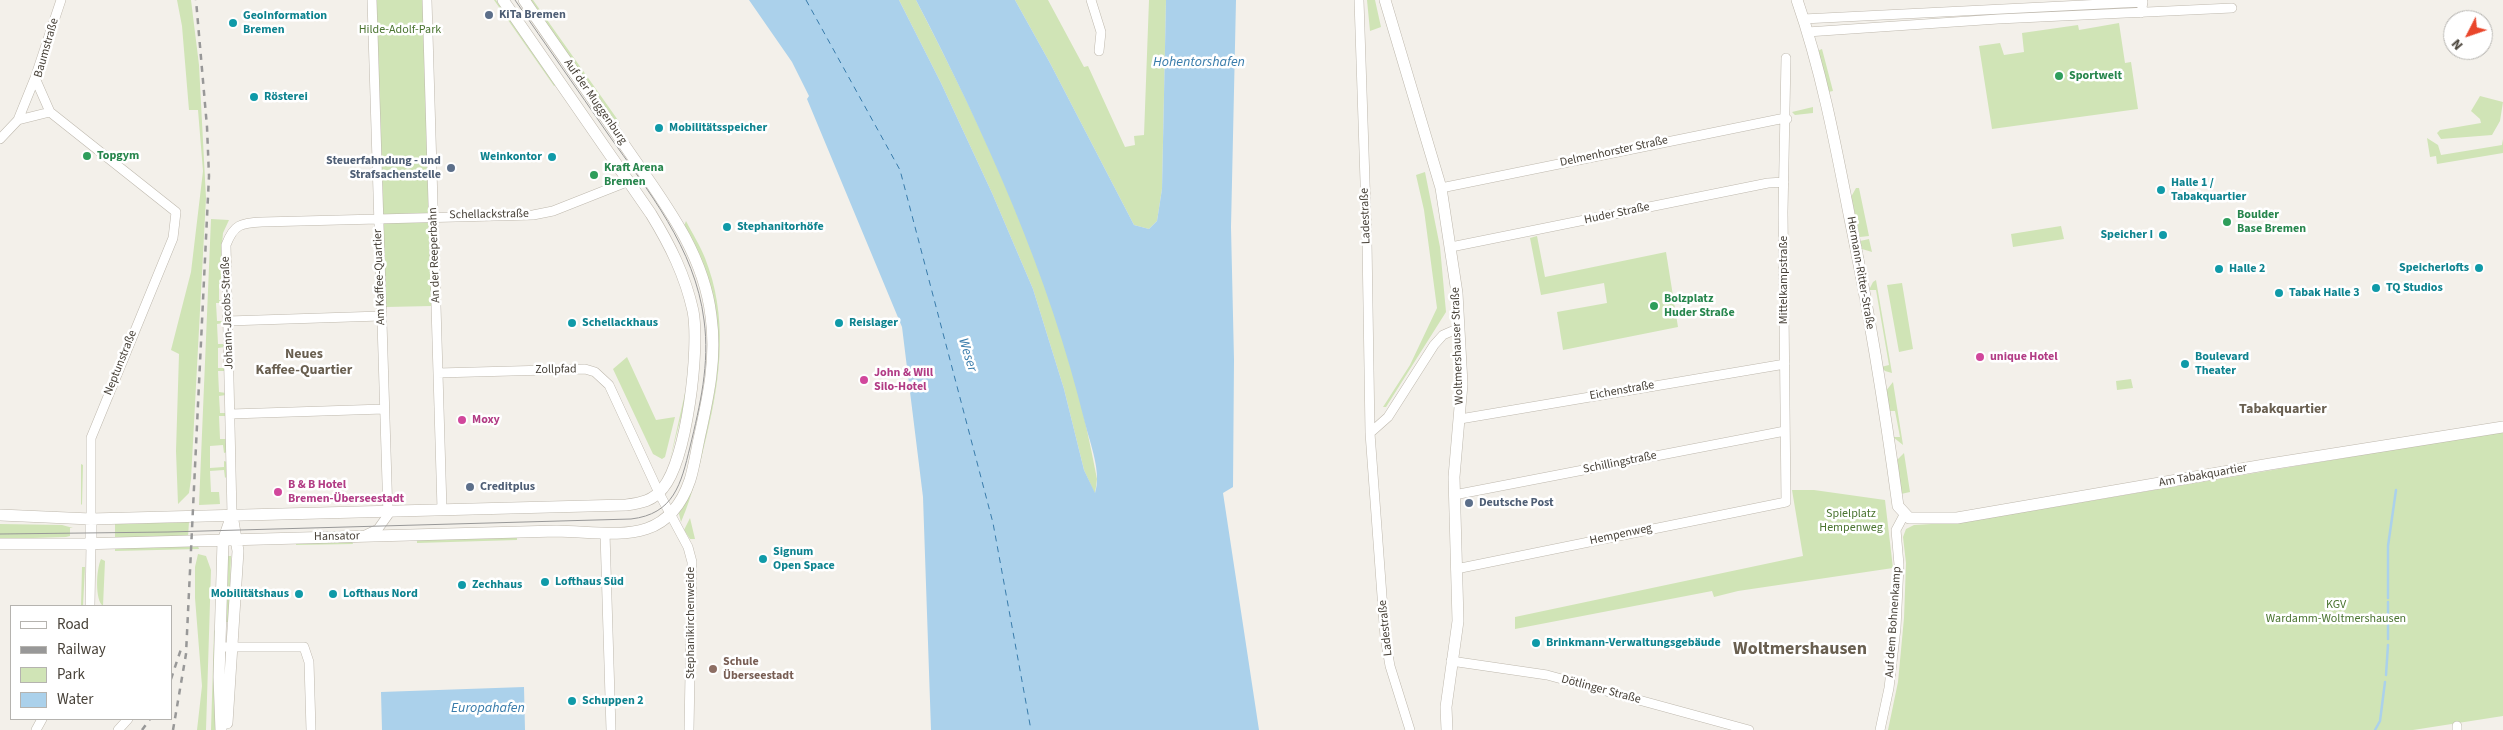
<!DOCTYPE html>
<meta charset="utf-8">
<style>
body{margin:0}
#map{position:relative;width:2503px;height:730px;overflow:hidden;background:#f3f0ea;font-family:"Source Sans 3",sans-serif}
canvas{display:block}
.legend{position:absolute;left:10px;top:605px;width:162px;height:115px;box-sizing:border-box;background:#fff;border:1px solid #b5b3af;margin:0;padding:6px 9px;list-style:none;font-size:15px;color:#474138}
.legend li{display:flex;align-items:center;gap:10px;height:25px}
.legend b{width:25px;border:1px solid #b5b3af}
.north{position:absolute;left:2443px;top:10px;width:50px;height:50px;box-sizing:border-box;background:#fff;border:1px solid #b5b3af;border-radius:50%;rotate:229deg;font-size:14px;font-weight:700;line-height:20px;text-align:center;color:#474138}
.north::after{content:'';display:block;margin:auto;width:18px;height:22px;background:#e9462b;clip-path:polygon(50% 0,100% 100%,50% 72%,0 100%)}
</style>
<div id="map">
<canvas width="2503" height="730"></canvas>
<ul class="legend">
<li><b style="height:6px;background:#fff"></b>Road</li>
<li><b style="height:6px;background:#989898"></b>Railway</li>
<li><b style="height:14px;background:#d0e4b6"></b>Park</li>
<li><b style="height:14px;background:#abd1eb"></b>Water</li>
</ul>
<div class="north">N</div>
</div>
<script>
const context = document.querySelector('canvas').getContext('2d');
context.lineJoin = 'round';
function fillPath(path, color) { context.fillStyle = color; context.fill(path, 'evenodd'); }
function trace(path, color, width, dash) { context.strokeStyle = color; context.lineWidth = width; context.lineCap = dash ? 'butt' : 'round'; context.setLineDash(dash || []); context.stroke(path); }
function label(font, color, halo, rows, align = 'center') {
  context.font = font + ' "Source Sans 3",sans-serif'; context.lineWidth = 5; context.setLineDash([]); context.textBaseline = 'middle'; context.strokeStyle = halo; context.fillStyle = color; for (const [text, x, y, turn = 0] of rows) {
    context.save(); context.translate(x, y); context.rotate((+turn || 0) * Math.PI / 180); context.textAlign = isNaN(turn) ? turn : align; if (halo) context.strokeText(text, 0, 0); context.fillText(text, 0, 0); context.restore();
  }
}
fillPath(new Path2D(`
 M177,0h14l8,65 7,133 -15,281 -2,14 -11,11 -2,-53 3,-97 -8,-4 20,-78 12,-101 -5,-61h-9l-7,-84z
 M376,0h47l9,306 -46,1z
 M494,0h2l60,85 -2,1z
 M528,0h5l87,123 -5,3z
 M899,0h17c61,118 120,241 156,369 10,36 18,74 25,110l-2,15 -11,-24 -20,-81 -31,-100 -41,-96 -51,-110z
 M1015,0h33l36,67 4,-1 37,81 10,-2 -1,-9 10,-1 5,-135h17l-4,189 -5,32 -8,8 -15,-4 -84,-162z
 M1367,0h8l6,27 -11,4z
 M2119,23l6,40 6,-1 7,47 -146,20 -13,-83 21,-3 4,12 20,-3 -2,-19 56,-8 1,5z
 M1822,49l11,42 -5,1 -11,-41z
 M2480,96l23,6 -3,19 -8,14 -51,4 -4,-6 3,-3 41,-7 -1,-4 -9,-8z
 M1813,107v6l-18,2 -3,-3z
 M2427,138l11,7 3,10 61,-10 1,-6v14l-66,11 -1,-8 -6,1z
 M1425,172l15,75 6,65 -60,95h-3l27,-42 27,-57 -13,-98 -8,-35z
 M1856,188h3l10,48 -9,1 -9,-40z
 M211,219l18,1 -6,13 -1,12 1,39h-4v16h4v3h-7l1,18h7v2l-7,1 1,20h7v3l-7,1v20h8l-1,3h-7l1,21 7,1v2l-7,1 1,17h6l1,3h-8l1,23h7v13l-3,1 -1,-8 -13,1v22l14,-1v-6l3,1 1,13 -3,3 -1,-8 -14,1 1,21h8l1,12 -21,1z
 M686,221c6,12 14,24 19,37 23,58 16,118 2,176 -7,30 -14,60 -26,88l-2,-8 38,-161 -33,-127z
 M2061,226l3,13 -51,8 -2,-13z
 M1537,236l8,41 121,-25 12,75 -115,23 -6,-38 50,-9 -3,-20 -63,12 -11,-57z
 M1869,239l3,13 -10,-3 -2,-8z
 M1876,280l16,93 -7,-2 -4,-4 8,-2 -13,-75h-7l4,-8z
 M1902,283l11,66 -14,3 -12,-67z
 M627,357l29,63 19,-3 -10,40 -3,2 -9,-5 -40,-85z
 M2131,379l2,9 -16,2 -1,-9z
 M1893,382l10,63 -10,-8h7l-5,-26h-6l-4,-19z
 M685,393l2,1 -17,66z
 M2503,431v285l-90,14h-525l10,-48 6,-64 2,-55 -3,-26 3,-8 8,-4 51,-3z
 M1904,453l6,39 -9,2 -4,-34z
 M81,464l2,1 -1,40 -1,-1z
 M1792,490h22l71,10 8,68 -155,23 -24,6 -2,-6 -197,38v-12l288,-61z
 M690,518l5,21h-5l-6,-9z
 M189,522l-1,15 -73,2v-15z
 M0,524l62,1 11,3h-3v8l-4,1 -66,2z
 M517,537v3l-100,3v-3z
 M352,541l1,3 -57,1v-2z
 M198,546l1,3 -84,2v-3z
 M198,554l8,2 5,14 -5,160h-9l5,-44 -7,-88v-31z
 M228,556h3l-2,66h-3z
 M101,559l4,2 -2,45c-8,-6 -7,-36 -2,-47z
 M82,567h3l-2,39h-2z
 M215,630l2,100h-6l3,-99z`), '#d0e4b6');
fillPath(new Path2D(`
 M749,0h150l42,83 51,110 41,96 31,100 20,81 11,23c7,-20 -5,-50 -10,-70 -36,-149 -99,-288 -169,-423h99l35,63 84,162 15,4 8,-8 5,-32 4,-189h70l-5,227 3,133 -1,127 -10,6 36,237h-328l-8,-233 -21,-170 -95,-228 2,-3 -17,-34z
 M524,687l1,43h-143l-1,-38z`), '#abd1eb');
trace(new Path2D(`
 M2388,598v-52l8,-56
 M2388,639v-37
 M2386,675l2,-30
 M2375,730l5,-9 5,-39`), '#abd1eb', 2.5);
trace(new Path2D(`
 M806,0l94,170 93,353 38,207`), '#397cab', 1, [6, 5]);
const minor = new Path2D(`
 M61,0l-26,78 15,34 126,100 -3,26 -82,200v81
 M427,0l15,509
 M1091,0l10,32 -2,19
 M1359,0l8,242 3,191 15,204 5,29 20,64
 M1803,19l340,-17 -2,11
 M1807,32l191,-13 234,-11
 M18,120l17,-42
 M0,139l18,-19 32,-8
 M1441,188l339,-69h7
 M1451,247l317,-64 16,-1
 M228,321l153,-5
 M438,373l147,-4 10,3 14,13 50,108 29,54 4,15 -3,168
 M231,414l153,-5
 M1460,419l325,-55
 M1370,433l18,-16 46,-72 9,-10 16,-7
 M1454,495l331,-64
 M232,515l-6,-270c8,-21 15,-22 36,-23l271,-7 20,-4 76,-30
 M605,533l6,197
 M367,534l11,-5 10,-14 -16,-515
 M1456,569l330,-67 -3,-290 3,-154
 M90,606l1,-62
 M225,647h79l5,15 2,68
 M1451,661l96,14 202,55
 M2457,726v4
 M36,730l6,-11
 M118,730l10,-11
 M1880,730l9,-42 7,-60 3,-63 -3,-35 8,-15`);
const tertiary = new Path2D(`
 M1385,0l56,188 16,105 5,91 -8,93 4,144 -12,86 1,23
 M1797,0c24,69 38,142 52,214 20,97 36,195 49,292l11,12h48l313,-54 233,-37
 M0,515l91,4 535,-14c15,-2 27,-4 37,-17 24,-29 37,-140 30,-177 -8,-36 -23,-66 -42,-97l-148,-214
 M91,519v25
 M0,544h80l477,-13c57,1 110,17 133,-51 4,-13 6,-27 9,-41 9,-41 18,-80 12,-123 -8,-68 -53,-121 -90,-176 -32,-47 -65,-93 -97,-140
 M227,723l11,-172 -6,-36
 M221,730l-2,-53 4,-136 9,-26`);
trace(minor, '#beb8ad', 10);
trace(tertiary, '#beb8ad', 12);
trace(minor, '#fff', 9);
trace(tertiary, '#fff', 11);
trace(new Path2D(`
 M0,534l168,-2 463,-13c43,-5 50,-35 59,-72 10,-42 20,-83 14,-127 -9,-72 -56,-129 -96,-186 -31,-45 -62,-89 -93,-134`), '#989898', 1);
trace(new Path2D(`
 M171,679l10,-30
 M142,730l8,-11
 M173,730l13,-76 23,-478 -2,-49 -11,-127`), '#989898', 2.5, [6, 6]);
for (const [x, y, r, color] of [
 [489,15,5,"#5c6f8a"],
 [233,23,5,"#0f9aa8"],
 [2059,76,5,"#2e9e5b"],
 [254,97,5,"#0f9aa8"],
 [659,128,5,"#0f9aa8"],
 [87,156,5,"#2e9e5b"],
 [552,157,5,"#0f9aa8"],
 [451,168,5,"#5c6f8a"],
 [594,175,5,"#2e9e5b"],
 [2161,190,5,"#0f9aa8"],
 [2227,222,5,"#2e9e5b"],
 [727,227,5,"#0f9aa8"],
 [2163,235,5,"#0f9aa8"],
 [2479,268,5,"#0f9aa8"],
 [2219,269,5,"#0f9aa8"],
 [2376,288,5,"#0f9aa8"],
 [2279,293,5,"#0f9aa8"],
 [1654,306,5,"#2e9e5b"],
 [572,323,5,"#0f9aa8"],
 [839,323,5,"#0f9aa8"],
 [1980,357,5,"#d1479c"],
 [2185,364,5,"#0f9aa8"],
 [864,380,5,"#d1479c"],
 [462,420,5,"#d1479c"],
 [470,487,5,"#5c6f8a"],
 [278,492,5,"#d1479c"],
 [1469,503,5,"#5c6f8a"],
 [763,559,5,"#0f9aa8"],
 [545,582,5,"#0f9aa8"],
 [462,585,5,"#0f9aa8"],
 [299,594,5,"#0f9aa8"],
 [333,594,5,"#0f9aa8"],
 [1536,643,5,"#0f9aa8"],
 [713,669,5,"#8d6e63"],
 [572,701,5,"#0f9aa8"]
]) { const dot = new Path2D(); dot.arc(x, y, r, 0, 2 * Math.PI); context.fillStyle = color; context.fill(dot); trace(dot, '#fff', 2); }
label('bold 12px', '#4e5e75', '#fff', [
 ["KiTa Bremen",499,15],
 ["Steuerfahndung - und",441,161,"right"],
 ["Strafsachenstelle",441,175,"right"],
 ["Creditplus",480,487],
 ["Deutsche Post",1479,503]
], 'left');
label('bold 12px', '#0d838f', '#fff', [
 ["GeoInformation",243,16],
 ["Bremen",243,30],
 ["Rösterei",264,97],
 ["Mobilitätsspeicher",669,128],
 ["Weinkontor",542,157,"right"],
 ["Halle 1 /",2171,183],
 ["Tabakquartier",2171,197],
 ["Stephanitorhöfe",737,227],
 ["Speicher I",2153,235,"right"],
 ["Speicherlofts",2469,268,"right"],
 ["Halle 2",2229,269],
 ["TQ Studios",2386,288],
 ["Tabak Halle 3",2289,293],
 ["Schellackhaus",582,323],
 ["Reislager",849,323],
 ["Boulevard",2195,357],
 ["Theater",2195,371],
 ["Signum",773,552],
 ["Open Space",773,566],
 ["Lofthaus Süd",555,582],
 ["Zechhaus",472,585],
 ["Mobilitätshaus",289,594,"right"],
 ["Lofthaus Nord",343,594],
 ["Brinkmann-Verwaltungsgebäude",1546,643],
 ["Schuppen 2",582,701]
], 'left');
label('12px', '#4a7430', '#fff', [
 ["Hilde-Adolf-Park",400,30],
 ["Spielplatz",1851,514],
 ["Hempenweg",1851,528],
 ["KGV",2336,605],
 ["Wardamm-Woltmershausen",2336,619]
]);
label('12px', '#474138', '#fff', [
 ["Baumstraße",47,48,-74],
 ["Auf der Muggenburg",595,102,55],
 ["Delmenhorster Straße",1614,152,-12],
 ["Huder Straße",1617,214,-12],
 ["Schellackstraße",489,215,-1],
 ["Ladestraße",1366,216,-92],
 ["An der Reeperbahn",435,255,-92],
 ["Hermann-Ritter-Straße",1860,273,80],
 ["Am Kaffee-Quartier",380,277,-92],
 ["Mittelkampstraße",1784,280,-90],
 ["Johann-Jacobs-Straße",228,313,-92],
 ["Woltmershauser Straße",1458,346,-92],
 ["Neptunstraße",121,363,-68],
 ["Zollpfad",556,370,-1],
 ["Eichenstraße",1622,391,-10],
 ["Schillingstraße",1620,463,-11],
 ["Am Tabakquartier",2203,476,-10],
 ["Hempenweg",1621,535,-12],
 ["Hansator",337,537,-1],
 ["Auf dem Bohnenkamp",1894,622,-86],
 ["Stephanikirchenweide",691,623,-90],
 ["Ladestraße",1386,628,-96],
 ["Dötlinger Straße",1601,690,15]
]);
label('bold 12px', '#27864d', '#fff', [
 ["Sportwelt",2069,76],
 ["Topgym",97,156],
 ["Kraft Arena",604,168],
 ["Bremen",604,182],
 ["Boulder",2237,215],
 ["Base Bremen",2237,229],
 ["Bolzplatz",1664,299],
 ["Huder Straße",1664,313]
], 'left');
label('bold 12px', '#b23c85', '#fff', [
 ["unique Hotel",1990,357],
 ["John & Will",874,373],
 ["Silo-Hotel",874,387],
 ["Moxy",472,420],
 ["B & B Hotel",288,485],
 ["Bremen-Überseestadt",288,499]
], 'left');
label('bold 12px', '#785e54', '#fff', [
 ["Schule",723,662],
 ["Überseestadt",723,676]
], 'left');
label('italic 14px', '#397cab', '#fff', [
 ["Hohentorshafen",1199,63],
 ["Weser",967,355,73],
 ["Europahafen",488,709]
]);
label('bold 14px', '#695f50', '#fff', [
 ["Neues",304,355],
 ["Kaffee-Quartier",304,371],
 ["Tabakquartier",2283,410]
]);
label('bold 18px', '#695f50', '#fff', [
 ["Woltmershausen",1800,650]
]);
</script>
